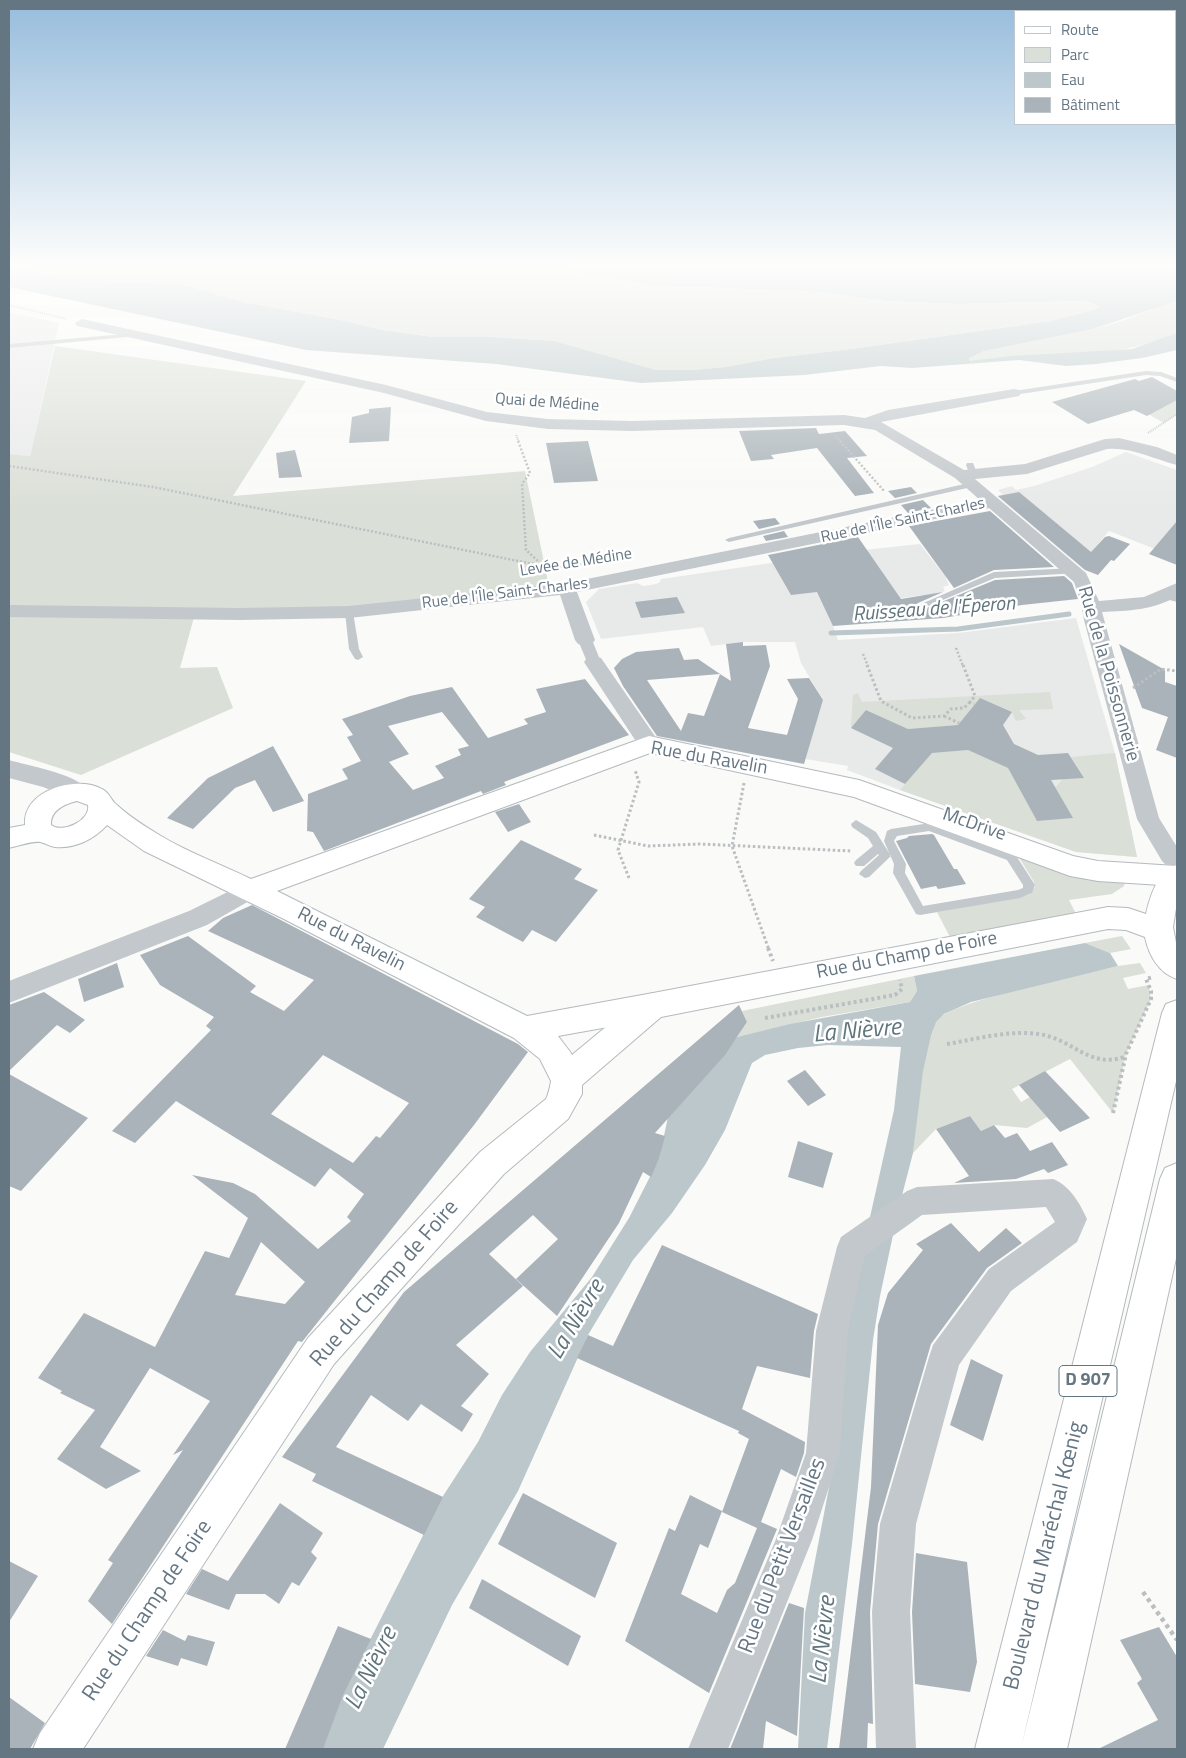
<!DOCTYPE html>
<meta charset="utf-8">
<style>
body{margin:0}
#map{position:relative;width:1186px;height:1758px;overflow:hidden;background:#fafaf8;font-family:"Titillium Web",sans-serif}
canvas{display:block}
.frame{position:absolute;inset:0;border:10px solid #657683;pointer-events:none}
.legend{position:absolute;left:1014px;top:10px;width:162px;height:115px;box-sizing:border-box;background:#fff;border:1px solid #c1c8cd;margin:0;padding:6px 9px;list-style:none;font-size:15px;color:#657683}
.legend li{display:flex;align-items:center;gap:10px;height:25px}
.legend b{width:25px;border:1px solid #c1c8cd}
</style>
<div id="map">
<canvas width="1186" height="1758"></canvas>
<div class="frame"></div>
<ul class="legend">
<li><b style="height:6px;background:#fff"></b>Route</li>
<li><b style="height:14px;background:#dadfd7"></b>Parc</li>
<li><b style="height:14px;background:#bbc7cb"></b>Eau</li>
<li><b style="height:14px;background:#aab3b9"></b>Bâtiment</li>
</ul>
</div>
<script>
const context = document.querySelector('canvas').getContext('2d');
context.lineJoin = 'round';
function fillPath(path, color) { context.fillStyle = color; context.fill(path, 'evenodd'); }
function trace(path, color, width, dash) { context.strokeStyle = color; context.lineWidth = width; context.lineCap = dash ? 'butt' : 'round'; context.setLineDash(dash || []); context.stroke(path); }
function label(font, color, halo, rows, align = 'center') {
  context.font = font + ' "Titillium Web",sans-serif'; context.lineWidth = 5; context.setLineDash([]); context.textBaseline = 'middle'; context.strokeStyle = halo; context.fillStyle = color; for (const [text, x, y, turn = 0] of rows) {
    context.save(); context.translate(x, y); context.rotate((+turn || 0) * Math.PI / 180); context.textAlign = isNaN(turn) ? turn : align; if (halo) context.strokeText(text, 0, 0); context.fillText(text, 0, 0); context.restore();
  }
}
fillPath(new Path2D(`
 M9,312l50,11 -29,133 -21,-2z
 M1126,452l51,18v91l-2,3 -20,-15 -46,-18 -23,27 -17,-1 -72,-61 6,-1 -5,-5 14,-4 4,4 18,-4 58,-19z
 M920,544l25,32 4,9 -6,2 2,4 -20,8 -3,-4 -26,4 -63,27 5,14 120,-7 118,-15 39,135 22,104 -61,-5 -176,-62 -53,-20 1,-4 -43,-7 18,-59 -22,-37 -6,-21h-52l-32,4 -8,-19 -102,12 -15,-37 13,-13 38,-6 6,3 8,-1 8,-2 2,-4 193,-28z`), '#e8e9e9');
fillPath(new Path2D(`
 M9,264h526l115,21 168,7 67,9 71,3 128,-3 15,5 -1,3 -47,12 -200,28 -77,9 -49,9 -32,3h-37l-101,-29 -62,-4h-60l-51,-7 -41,-10 -98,-18 -65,-19 -109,-3 -60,-13z
 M1174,301h3v32c-60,29 -142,19 -208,29l-1,-4 16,-7 109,-22 29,-8z
 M55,346l251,35 -73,115 292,-25 24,115 -208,22 -145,2 -16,58 37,-1 16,41 -152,67 -72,-23v-298l21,2z
 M1177,400v14l-13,9 -21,-12z
 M1050,692l3,17 -34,1 7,9 -10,2 -4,-9 -32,-14 -22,27 -50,4 -41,-19 -16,18 2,-33 5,-2 4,9z
 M968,750l40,18 29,53 35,-3 -17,-30 8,-9 21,-1 -13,-21 44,-4 22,104 -61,-5 -176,-62 32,-37z
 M1015,851l110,31 -1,4 -12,8 -43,6 9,18 -125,25 -16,-31 88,-16 5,-2 5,-7 -1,-5z
 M1122,936l9,13 -21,4 -25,-10z
 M1140,963l6,10 -23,5 5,11 21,-4 2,14 -25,55 -13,59 -43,-54 -58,30 9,13 9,-5 17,20 -20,11 -33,-3 -13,6 -11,-15 -34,13 -23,24c4,-28 9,-110 23,-132 14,-20 151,-47 182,-55z
 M914,976l3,15 -7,11 -88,15 -85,20 10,-15 -5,-11z`), '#dadfd7');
fillPath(new Path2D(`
 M535,264h642v37l-84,28 -109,22 -15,7v3l43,-5 120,-7 45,-16v17l-35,8 -46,6 -30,2 -47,-6 -107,8 -31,-2 -77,9 -163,8 -145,-19 -190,-14 -297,-63v-20l60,13 109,3 65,19 98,18 41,10 51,7h60l62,4 101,29h37l32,-3 49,-9 77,-9 200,-28 46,-12 2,-3 -15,-5 -128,3 -71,-3 -67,-9 -168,-7z
 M1085,943l25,10 8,13 -147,36 -27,12 -8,8 -5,13 -8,36 -10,82 -14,54 -19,89 -7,44 -21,204 -25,205h-29l7,-136 26,-136 11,-114 11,-70 41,-183 7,-63 -73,-2 -30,3 -33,7 -13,8 -27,67 -20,35 -33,48 -39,47 -45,75 -70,156 -66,114 -69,144h-62l17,-46 105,-207 35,-54 24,-47 28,-43 62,-75 37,-59 30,-59 9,-42 69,-80 53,-13 120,-22 7,-11 -3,-15z`), '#bbc7cb');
trace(new Path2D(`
 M831,633l127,-4 111,-15`), '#bbc7cb', 5);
fillPath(new Path2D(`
 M1152,377l25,14v9l-30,16 -13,-6 -46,14 -36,-22 83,-23 4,2z
 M391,407l-2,34 -40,2 3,-26 17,-4v-4z
 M816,428l3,6 26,-3 22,25 -20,2 27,35 -19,3 -38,-48 -46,7 3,4 -23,2 -12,-30z
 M588,441l10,40 -44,2 -8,-40z
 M295,450l7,27 -23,1 -3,-25z
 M911,487l6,6 -22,5 -7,-7z
 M1019,492l72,60 14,-15 4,-1 21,8 -16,17 -3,-1 -13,15 -13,-5 -87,-74z
 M923,500l8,8 -23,5 -7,-8z
 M990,511l64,56 -60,3 -40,18 -45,-62z
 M775,518l5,6 -21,5 -6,-8z
 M1177,521v44l-28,-11z
 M784,531l4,6 -22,4 -3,-5z
 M858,537l43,62 42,-7 -25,11 -1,2 5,5 73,-30 69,-4 8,7 6,16 -56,6 -79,13 -110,8 -16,-34 -26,3 -23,-40z
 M677,597l8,16 -44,5 -6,-16z
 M743,642v4l23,-1 4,21 -22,62 39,7 11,-36 -11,-20 22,-1 14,22 -19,64 -147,-28 -34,-50 -9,-18 8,-9 14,-7 43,-4 5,12 14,-1 22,15 -73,6 34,51 7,-18 16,3 16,-42 11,7 -5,-37z
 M1119,644l46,26v12l12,4v72l-21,-8 12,-33 -26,-9z
 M585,679l44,56 -125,47 2,3 -23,9 -2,-3 -157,60 -11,-19 -6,-1 1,-37 40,-15 -6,-10 19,-8 -14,-24 6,-2 -11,-16 68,-23 42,-9 36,51 40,-14 -4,-5 22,-7 -10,-23zM442,712l27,34 -11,3 3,6 -26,11 9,12 -31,12 -24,-28 20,-8 -21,-28z
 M980,698l32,14 -9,13 11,19 24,11 30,-2 16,25 -33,2 22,38 -36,3 -29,-53 -40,-18 -36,3 -27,31 -30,-15 18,-21 -42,-20 15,-18 42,19 50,-4z
 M273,746l31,55 -31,11 -18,-32 -20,8 -42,41 -26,-11 41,-40z
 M519,804l12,18 -23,10 -13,-20z
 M932,834l2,1 20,34h3l9,15 -28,5 -2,-3 -15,3 -25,-48 11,-3 2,-2z
 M521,840l61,29 -8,10 24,11 -42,52 -24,-12 -9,12 -47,-25 9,-10 -16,-8z
 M252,905l266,139 10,8 -54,73 -172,217 -4,-1 -186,283 -24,-23 25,-38 -5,-3 75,-110 -10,5 37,-54 -60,-33 -50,79 41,24 -35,18 -49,-30 38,-49 -35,-17 2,-2 -24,-13 46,-65 71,34 50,-96 24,7 19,-40 -56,-43 41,8 22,11 63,55 33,-28 -4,-4 17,-23 -34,-26 -15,19 -139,-86 -41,42 -23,-12 99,-101 -5,-4 8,-9 -54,-32 -20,-30 48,-19 68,50 -6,6 34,19 30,-31 -106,-49 15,-13zM323,1055l86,48 -29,35 -4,-2 -23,27 -82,-49zM261,1242l44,40 -20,22 -50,-9z
 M117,963l7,24 -40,15 -6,-23z
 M44,992l41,28 -15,13 -13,-8 -48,46v-66z
 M739,1005l8,17 -22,33 -70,78 10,3 -6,23 -8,18 -8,-5 -24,51 -62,93 -41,-37 42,-40 -25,-24 -44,39 34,32 -67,59 33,29 -28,32 12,8 -11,18 -41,-28 -13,17 -37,-26 -35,52 107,50 -19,38 -112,-54 4,-7 -34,-17 122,-165z
 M805,1070l21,25 -18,11 -21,-25z
 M1045,1071l45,47 -30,14 -41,-47z
 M9,1074l79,44 -67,73 -12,-5z
 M970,1116l11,15 13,-6 11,13 12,-5 13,18 22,-9 16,23 -20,8 -4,-4 -28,10 -62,4 15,-7 -33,-47z
 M798,1141l35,12 -10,35 -35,-11z
 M951,1223l28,29 27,-24 16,15 -35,25 -56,76 -53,180 -8,88 3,112 -5,-1 -1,26h-28l32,-262 7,-162 10,-32 35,-43 -7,-6z
 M662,1245l156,69 -4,17 -4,47 -53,-12 -15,43 63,33 -1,11 -8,24 -15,-8 -20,53 16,7 -68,164 -84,-52 44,-113 6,3 15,-36 32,16 -14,37 -8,-4 -19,50 36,19 10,-23 8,-7 22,-55 -35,-16 27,-73 -11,-6 1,-2 -162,-73 11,-23 25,11z
 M971,1359l32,16 -20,66 -33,-16z
 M523,1493l94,50 -22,55 -97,-54z
 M280,1503l43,30 -12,19 6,6 -18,28 -7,-4 -13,22 -14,-10h-29l-7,16 -43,-16 16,-25 26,12z
 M916,1553l51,9 10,100 -7,30 -55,-8 -3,-72z
 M9,1561l29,15 -29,46z
 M482,1579l99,57 -13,30 -99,-58z
 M789,1603l15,5 -7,128 -31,-15 -3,28h-33z
 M338,1626l33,13 -28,56 -20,54h-38z
 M1159,1627l18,30v92h-79l60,-29 -21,-37 5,-4 -22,-39z
 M163,1630l22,11 3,-6 27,7 -8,24 -26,-8 -3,8 -32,-10z
 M9,1697l36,26 -15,26h-21z`), '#aab3b9');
const secondary = new Path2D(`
 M649,736l210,44 214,76 25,5 78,5 1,20 -79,-5 -28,-5 -216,-79 -204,-44 -373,138 250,125 126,-23 11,4 4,9 -4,9 -11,4 -95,17 13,17 11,26 -5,10 -11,4 -11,-4 -15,-30 -26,-21 -230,-119 -140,-68 -37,-26c-13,14 -32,24 -52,22 -6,-1 -10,-4 -15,-5 -9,-1 -22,4 -31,6v-20l16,-3c-3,-35 52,-50 77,-36 8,4 9,12 15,16 13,12 29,22 44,31 26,16 62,29 90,43zM77,801l11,4c3,15 -25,29 -37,20 -1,-15 14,-21 26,-24z`);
const primary = new Path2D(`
 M1177,865v37l-4,25 4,21v31c-18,-6 -28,-23 -32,-42l-19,-7 -18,-1 -447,88 -79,68v9l-14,25 -64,55 -170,190 -251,385h-50l7,-16 268,-395 172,-186 66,-53c5,-10 4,-20 9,-30l87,-72 11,-4 455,-86 20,1 18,6c4,-18 12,-44 31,-49z
 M1177,1000v77l-156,671 139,-569 5,-11 12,-5v91l-110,495h-92l187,-736 4,-9z`);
trace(secondary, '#b3babf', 2);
trace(primary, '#b5babe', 2);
trace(new Path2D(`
 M9,305l58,14
 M1148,433l29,-19
 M516,435l3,7
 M836,436l5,6`), '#bbbfc2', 2, [1, 1]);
trace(new Path2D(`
 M518,441l12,32 -8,11 4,66 14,13
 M840,441l45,51
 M9,466l144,21 375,76 32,4 52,-7
 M956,648l7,18
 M863,654l5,12`), '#bbbfc2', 2.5, [2, 2]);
trace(new Path2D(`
 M867,665l14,36 31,17 32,-2 7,-7 13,-1 6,-6
 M963,665l12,31 -5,6 4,2
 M1133,688l28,-19 16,2
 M944,716l15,7
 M744,783l-12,63 37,104
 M594,835l54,11 52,-2 151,7
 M629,878l-11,-28 21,-68 -4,-12`), '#bbbfc2', 3, [2.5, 2.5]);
trace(new Path2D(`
 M768,948l5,13
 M765,1018l130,-23 7,-6 -2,-9
 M947,1044c30,-5 61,-14 91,-10 34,4 51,35 86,23
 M1113,1113l13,-59 25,-55v-8l-5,-12 7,-2`), '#bbbfc2', 4, [3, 3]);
trace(new Path2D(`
 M1143,1592l34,48`), '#bbbfc2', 4.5, [4, 4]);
fillPath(new Path2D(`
 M136,333l3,2 -1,1 -129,12v-4z
 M1146,371l15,1 16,6v4l-17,-6 -14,-1 -132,20 -4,-2 4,-2z
 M967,463h6l4,10 -1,2h-6l-4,-10z
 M973,482h3v4l-247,56 -4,-2 4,-2z
 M1074,568l4,3 -1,2 -82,5 -69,29 -3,1 -4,-3 75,-33z
 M1165,593l12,3v6l-15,-4v-4z
 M349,609l4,3 6,37 4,8 -5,3 -3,-1 -6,-10 -4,-37z
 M856,820l20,12 15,24 -22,21 -4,1 -6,-4 2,-3 18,-16 -1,-1 -14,12h-8l-2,-3 2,-3 17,-14 -5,-8 -16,-11 -1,-3z
 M930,823l85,31 20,31 -3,8 -12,5 -100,17 -4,-1 -23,-41 1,-9 -10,-23 3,-10 4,-2zM929,831l78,29 16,25v3l-5,2 -95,16 -18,-33 1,-9 -12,-23 3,-5z`), '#c3c8cc');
fillPath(new Path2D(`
 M585,636l5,1 2,3 9,22 -2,3h-10l-2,-3 -9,-22 2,-3z`), '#c3c8cc');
fillPath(new Path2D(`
 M82,319l304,66 101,27 61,7 84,2 212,-6 21,3 23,-8 126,-21 5,1 2,3 -2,3 -138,26 83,48 61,-6 80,-25 14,-1 38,9 20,8v10c-24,-6 -45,-18 -70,-16l-80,25 -52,5 111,94 13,28 45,-4 33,-14v13c-22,14 -50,15 -75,16l57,206 18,29v24l-8,-3 -7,-7 -25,-42 -53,-199 -3,-17 -7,-21 -85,-74 -412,84 18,48 -3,4 -7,2 -7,-2 -3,-4 -15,-45 -211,23 -109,2 -231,-3v-12l231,3 109,-2 218,-23 413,-83 -25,-22 -80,-48 -31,-5 -212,6 -84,-2 -62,-8 -102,-28 -307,-67 -2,-3z
 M594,656l7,2 56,81 3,5 -3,5 -8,2 -8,-2 -57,-87 3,-4z
 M250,881l8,3 4,6 -4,6 -51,29 -198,78v-22l180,-70z
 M1053,1179c16,6 27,24 34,40l-10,23 -66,49 -52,74 -43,159 -6,88 6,137h-40l-4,-137 8,-88 49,-167 4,-12 56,-76 66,-47 -9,-15 -124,8 -57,41 -17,75 -8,122 -28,87 -84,209h-40l88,-210 30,-86 10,-122 21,-84 4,-10 66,-46 10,-4z`), '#c3c8cc');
fillPath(new Path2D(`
 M9,760c20,6 70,14 81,32l-4,6 -9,3 -34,-14 -34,-9z`), '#c3c8cc');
fillPath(secondary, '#fff');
fillPath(primary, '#fff');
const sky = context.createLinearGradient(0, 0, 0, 510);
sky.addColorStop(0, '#96bcdc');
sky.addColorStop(0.52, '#fdfdfc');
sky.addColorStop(1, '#fdfdfc00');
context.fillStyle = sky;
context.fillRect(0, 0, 1186, 510);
label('16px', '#657683', '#fff', [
 ["Quai de Médine",547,403,4],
 ["Rue de l'Île Saint-Charles",903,521,-12],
 ["Levée de Médine",576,563,-9],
 ["Rue de l'Île Saint-Charles",505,594,-7]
]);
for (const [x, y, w] of [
 [1088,1381,58]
]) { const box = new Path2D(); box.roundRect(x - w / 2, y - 15.5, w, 31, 4); context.fillStyle = '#fff'; context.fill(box); trace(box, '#657683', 1); }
label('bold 18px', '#657683', null, [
 ["D 907",1088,1381]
]);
label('19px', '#657683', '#fff', [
 ["Rue de la Poissonnerie",1108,674,74],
 ["Rue du Ravelin",709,759,10],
 ["McDrive",974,825,19],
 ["Rue du Ravelin",351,940,27],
 ["Rue du Champ de Foire",907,956,-11]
]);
label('italic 20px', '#60757c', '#fff', [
 ["Ruisseau de l'Éperon",934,610,-4]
]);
label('22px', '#657683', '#fff', [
 ["Rue du Champ de Foire",385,1284,-49],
 ["Rue du Petit Versailles",783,1556,-69],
 ["Boulevard du Maréchal Kœnig",1045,1556,-76],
 ["Rue du Champ de Foire",148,1611,-56]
]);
label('italic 24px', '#60757c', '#fff', [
 ["La Nièvre",857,1032,-5],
 ["La Nièvre",577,1320,-59],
 ["La Nièvre",824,1640,-84],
 ["La Nièvre",372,1669,-64]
]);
</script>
